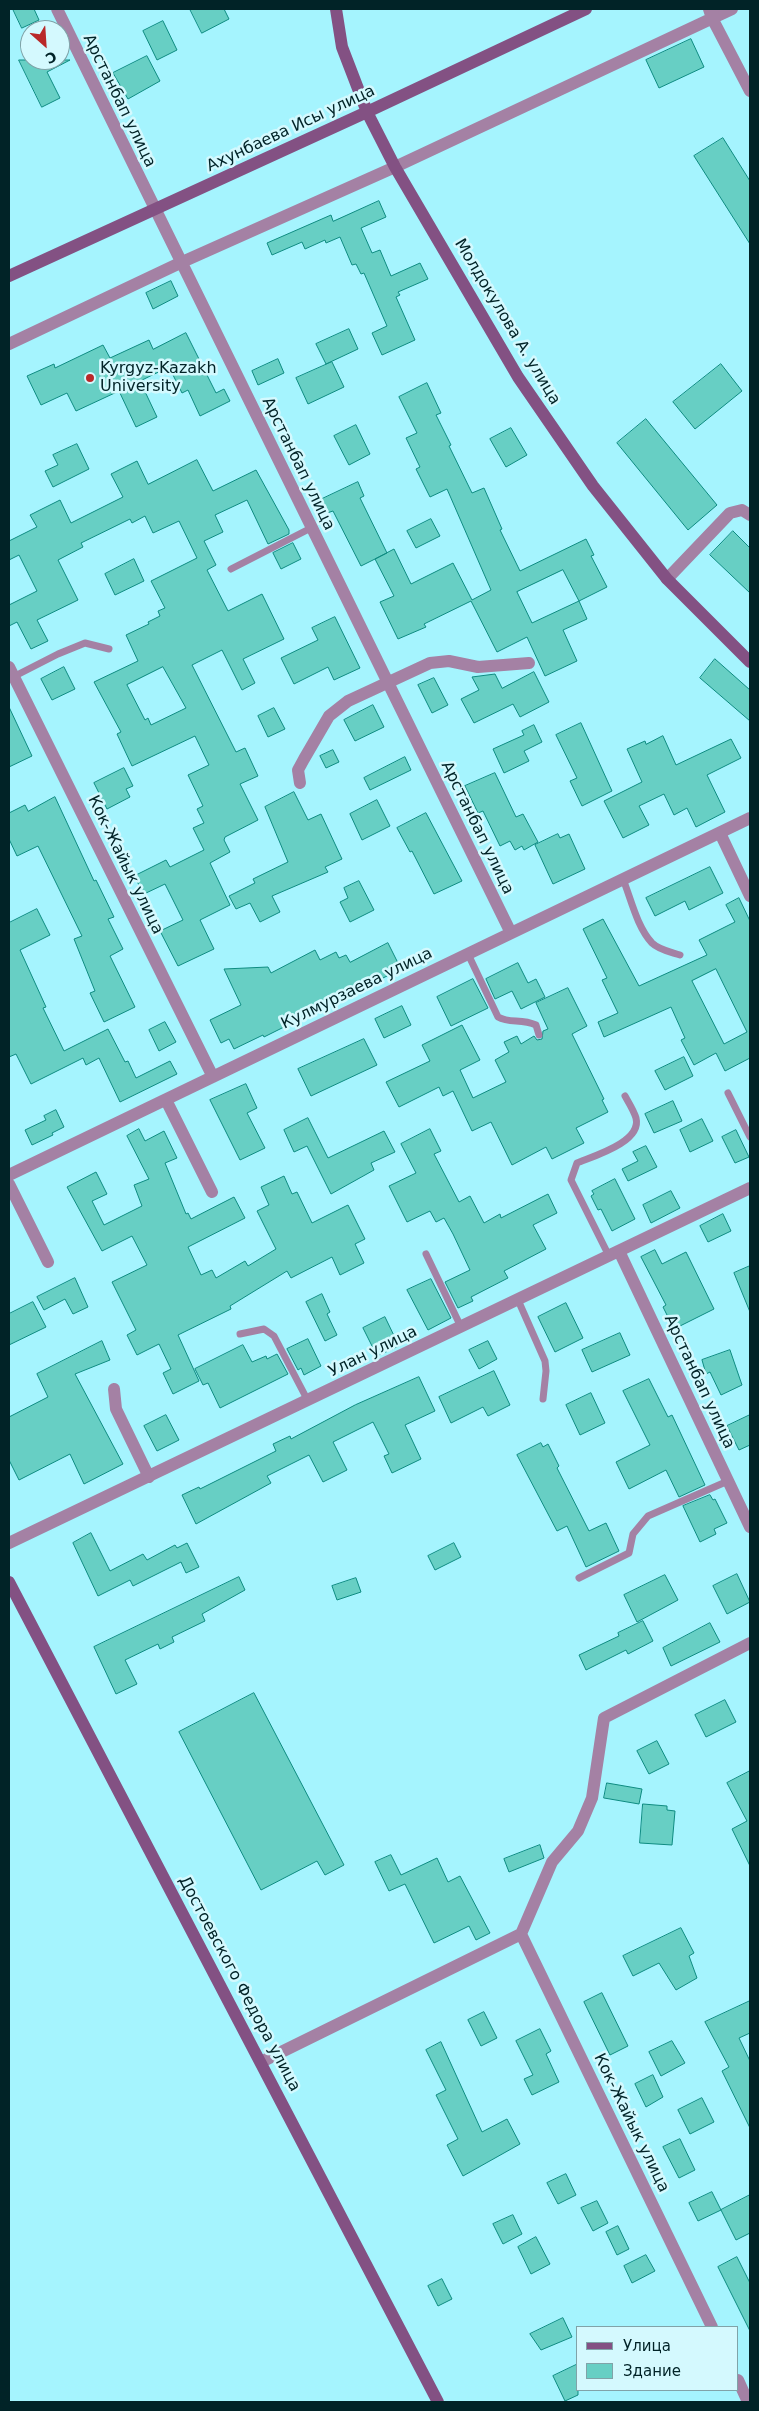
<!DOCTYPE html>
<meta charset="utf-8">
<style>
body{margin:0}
#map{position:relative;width:759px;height:2411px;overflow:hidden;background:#a5f4fe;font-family:"DejaVu Sans",sans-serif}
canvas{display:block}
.frame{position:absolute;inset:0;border:10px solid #012327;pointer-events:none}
.legend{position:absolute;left:576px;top:2326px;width:162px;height:65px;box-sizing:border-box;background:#d4f9fe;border:1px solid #80a3a8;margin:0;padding:6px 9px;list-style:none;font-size:15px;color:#012327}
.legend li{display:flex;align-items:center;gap:10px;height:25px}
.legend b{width:25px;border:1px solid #80a3a8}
.north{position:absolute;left:20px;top:20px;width:50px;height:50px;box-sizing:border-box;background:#d4f9fe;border:1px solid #80a3a8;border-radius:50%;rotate:154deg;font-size:14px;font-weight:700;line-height:20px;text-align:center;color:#012327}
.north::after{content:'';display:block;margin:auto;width:18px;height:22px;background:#b92929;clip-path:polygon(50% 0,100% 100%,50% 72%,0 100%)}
</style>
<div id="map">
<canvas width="759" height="2411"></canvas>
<div class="frame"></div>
<ul class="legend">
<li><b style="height:6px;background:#835183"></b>Улица</li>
<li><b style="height:14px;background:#67cfc4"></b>Здание</li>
</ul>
<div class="north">С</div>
</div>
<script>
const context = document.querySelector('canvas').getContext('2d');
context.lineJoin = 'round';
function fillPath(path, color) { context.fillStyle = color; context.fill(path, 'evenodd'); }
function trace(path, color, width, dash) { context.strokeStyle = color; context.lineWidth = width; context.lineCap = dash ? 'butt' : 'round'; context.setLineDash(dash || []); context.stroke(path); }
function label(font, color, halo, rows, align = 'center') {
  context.font = font + ' "DejaVu Sans",sans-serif'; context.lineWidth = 5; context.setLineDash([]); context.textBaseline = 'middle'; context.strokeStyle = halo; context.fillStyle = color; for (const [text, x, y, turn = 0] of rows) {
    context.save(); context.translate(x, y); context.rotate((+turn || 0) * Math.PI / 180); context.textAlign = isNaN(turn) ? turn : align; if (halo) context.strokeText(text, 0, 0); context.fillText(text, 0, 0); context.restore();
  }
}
const building = new Path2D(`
 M13,9h21l5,11 -17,8z
 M190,9h34l5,10 -27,14z
 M163,21l14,29 -20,10 -14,-29z
 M691,39l13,28 -45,21 -13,-28z
 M147,56l13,25 -32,18 -15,-26z
 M19,60h51l-23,12 13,26 -18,9z
 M723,138l27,43v63l-56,-88z
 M379,201l7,16 -25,11 11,25 8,-3 11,26 29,-13 8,16 -30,13 2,3 -4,2 19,43 -33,15 -10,-22 15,-7 -23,-53 -3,1 -5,-10 -4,1 -12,-28 -14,6 -1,-3 -20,9 -3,-7 -30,13 -5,-12 64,-28 2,6z
 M171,281l7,15 -25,13 -7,-16z
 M349,329l9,20 -32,15 -10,-20z
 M186,333l30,60 8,-4 6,12 -30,15 -12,-26 -6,3 -13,-26 -29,14 17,36 -21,10 -17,-36 -43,20 -9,-18 -26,12 -14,-29 27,-12 1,4 48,-23 7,13 39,-18 4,9z
 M278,359l6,14 -26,12 -6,-14z
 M332,362l12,25 -36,17 -12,-26z
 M721,364l21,27 -47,38 -22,-27z
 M427,383l14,30 -5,2 15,30 -2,1 23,47 12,-5 18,41 -2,1 20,41 66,-32 8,16 -3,1 16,31 -28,14 8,18 -24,11 14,31 -32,15 -18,-39 -30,15 -26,-51 -47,23 2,3 -28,12 -18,-37 14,-6 -19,-37 19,-10 17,35 42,-21 19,37 19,-10 -44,-101 -17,8 -14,-28 4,-2 -14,-29 11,-5 -18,-36zM563,570l16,31 -47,22 -15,-31z
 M646,419l71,86 -29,25 -71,-87z
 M356,425l14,29 -21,11 -15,-29z
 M511,428l16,27 -21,12 -16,-28z
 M77,444l12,25 -36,18 -8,-16 13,-6 -5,-10z
 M197,460l16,31 43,-21 33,60v4l-21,10 -21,-44 -32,15 8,17 -19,9 12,24 -9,5 21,41 34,-17 22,45 -41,20 12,24 -13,7 -20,-40 -30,15 44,87 9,-4 13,28 -18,8 18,36 -33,17 -1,3 6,12 -20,11 20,42 -30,15 14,29 -36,17 -18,-35 23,-11 -18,-36 -21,10 -10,-18 32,-16 4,7 34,-17 -11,-22 11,-5 -7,-14 6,-3 -15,-31 21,-10 -14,-29 -63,30 -15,-32 4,-2 -27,-50 44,-21 -12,-26 23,-11 -1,-2 12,-6 -2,-5 7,-3 -14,-27 46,-23 -18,-37 -26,12 -8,-17 -13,7 -2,-4 -49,24 2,4 -25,13 20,40 -41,20 11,21 -17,8 -14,-27 -8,4v-21l28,-14 -18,-36 -10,5v-19l28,-14 -7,-12 30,-15 11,23 52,-26 -12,-23 26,-13 11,23zM163,667l23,41 -35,17 -3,-7 -3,2 -18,-35z
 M358,482l6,14 -4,2 27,55 -26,13 -28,-55 -6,2 -7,-13z
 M431,519l9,17 -24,12 -9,-17z
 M733,531l17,17v45l-40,-38z
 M293,543l8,16 -20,10 -8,-16z
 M134,559l10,22 -29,14 -10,-21z
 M335,617l25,51 -26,12 -6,-13 -34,17 -13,-26 37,-18 -6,-12z
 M715,659l35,31v31l-50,-43z
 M64,667l11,22 -23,11 -11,-21z
 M534,672l15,30 -29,15 -7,-13 -39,19 -13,-24 18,-9 -7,-13 23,-3 7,14z
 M434,678l14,27 -16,8 -14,-28z
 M373,705l11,22 -29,14 -11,-21z
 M9,707l23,49 -23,11z
 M274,708l11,21 -17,8 -10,-21z
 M581,723l31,68 -30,15 -12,-25 7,-3 -21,-43z
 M534,725l8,17 -18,9 5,10 -25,12 -11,-24 31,-14 -2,-4z
 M663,736l13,29 55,-26 10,19 -34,17 18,37 -29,15 -9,-19 -13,7 -10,-21 -25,12 10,19 -26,13 -19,-37 38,-19 -15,-33 18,-8 1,3z
 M333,750l6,12 -13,6 -6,-12z
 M405,757l6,13 -41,20 -6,-12z
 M124,768l9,18 -7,3 4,8 -23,12 -13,-26z
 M495,773l21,44 7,-3 15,28 -14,8 -2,-4 -7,4 -5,-9 -10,5 -17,-35 -5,2 -13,-27z
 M294,792l14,28 13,-6 21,45 -17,8 3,5 -56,24 8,16 -20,10 -10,-19 -14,6 -7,-13 26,-13 -2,-4 35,-17 -23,-55z
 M55,797l39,84 2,-1 18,37 -6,2 15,30 -13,7 25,51 -31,15 -14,-29 5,-2 -21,-52 8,-3 -44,-90 -21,10 -8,-17v-26l16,-8 3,6z
 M377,800l13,26 -28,14 -12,-26z
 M426,813l36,68 -28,13 -22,-43 -2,1 -13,-24z
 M558,834l2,4 9,-4 16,35 -32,15 -18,-39z
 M710,867l13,26 -34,17 -4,-9 -30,15 -9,-18z
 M359,881l15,29 -24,12 -10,-20 8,-4 -4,-10z
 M739,898l11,23v137l-25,13 -9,-18 -22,12 -13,-25 4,-2 -14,-31 -67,30 -6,-15 20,-9 -16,-33 5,-2 -24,-49 20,-10 36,67 68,-31 -8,-15 36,-18 -9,-17zM716,969l31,63 -23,12 -32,-63z
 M37,909l13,26 -30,15 26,57 -3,1 21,43 44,-22 17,33 3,-1 8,17 34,-17 7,13 -57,28 -21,-44 -13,7 -3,-7 -52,26 -15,-30 -7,3v-134z
 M388,943l13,26 -30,15 -2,-3 -61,30 2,3 -46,23 -1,-2 -29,14 -5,-10 -8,4 -11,-23 31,-15 -17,-36 44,-2 3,6 44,-23 5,10 16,-8 3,6 7,-3 4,7z
 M518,963l10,20 8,-4 9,18 -24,12 -9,-18 -17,8 -9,-20z
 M473,979l15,29 -37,18 -14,-29z
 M568,988l19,38 -15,8 32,65 -2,1 6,12 -32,16 8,15 -32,16 -6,-12 -34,18 -21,-43 -19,9 -19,-40 -10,5 -4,-9 -40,20 -13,-25 44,-21 -8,-16 40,-20 18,35 -20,10 13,28 33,-16 -11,-22 14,-8 -5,-10 13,-6 4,8 13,-8 3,4 5,-1 1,-8 5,-2 -12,-26z
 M402,1006l9,19 -27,13 -9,-19z
 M165,1022l11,20 -17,9 -10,-21z
 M364,1039l13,26 -66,31 -13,-27z
 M684,1057l9,19 -28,14 -10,-19z
 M246,1084l11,24 -10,5 18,35 -25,12 -30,-60z
 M673,1101l9,20 -28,12 -9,-19z
 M56,1110l8,17 -12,6 1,2 -21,10 -7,-15 21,-10 -2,-4z
 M308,1118l20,40 56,-27 11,21 -24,11 3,7 -43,24 -24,-48 -13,6 -10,-22z
 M702,1119l11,22 -23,11 -10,-22z
 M139,1129l6,12 19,-10 13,27 -12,5 21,51 2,-1 3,6 43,-22 11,21 -57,29 13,28 11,-5 4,8 29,-17 3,5 28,-17 -19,-38 12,-6 -8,-18 23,-11 8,18 5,-2 15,31 36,-18 17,34 -10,5 9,19 -24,12 -8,-18 -41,21 -4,-7 -57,35 1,3 -53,26 21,46 -26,13 -10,-21 8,-4 -12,-25 -22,11 -10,-20 9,-5 -24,-48 35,-17 -15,-29 -30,15 -35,-64 29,-15 11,22 -15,7 12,24 38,-19 -8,-21 15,-6 -22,-43z
 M430,1129l11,22 -7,3 25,48 11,-6 14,27 16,-9 1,4 47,-24 9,19 -24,12 13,24 -42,22 4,7 -37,19 2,4 -15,7 -13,-26 25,-12 -17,-36 -9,-16 -8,4 -6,-11 -23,11 -18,-36 27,-13 -15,-29z
 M736,1130l13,27 -14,6 -13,-26z
 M646,1146l11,21 -29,14 -6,-12 16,-8 -5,-9z
 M615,1179l20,40 -23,12 -11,-22 -3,1 -7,-14 3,-2 -2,-3z
 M671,1191l9,17 -29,15 -8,-18z
 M723,1214l8,17 -23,11 -8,-16z
 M655,1250l7,14 24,-12 28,57 -40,20 -11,-22 3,-2 -25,-48z
 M750,1266v46l-16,-39z
 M75,1278l13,29 -15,7 -8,-15 -21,11 -7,-13z
 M431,1279l20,39 -23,12 -21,-40z
 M322,1294l8,18 -3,2 10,21 -12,6 -19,-39z
 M33,1302l13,25 -37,18v-31z
 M566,1303l17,35 -28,14 -17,-35z
 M385,1317l14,29 -22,10 -14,-28z
 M620,1333l10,22 -38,17 -10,-22z
 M308,1339l13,27 -17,9 -3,-7 -3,2 -11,-21z
 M102,1341l8,19 -35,14 48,90 -39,20 -14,-30 -51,26 -10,-20v-43l39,-20 -11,-23z
 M488,1341l9,18 -18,10 -10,-19z
 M243,1345l9,17 14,-6 1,3 10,-5 11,20 -68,34 -12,-25 -5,2 -8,-16z
 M730,1350l12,35 -21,10 -11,-23 -4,2 -4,-14z
 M494,1371l16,34 -22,11 -5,-9 -32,16 -12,-26z
 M419,1377l16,34 -30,14 16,34 -29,14 -8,-17 5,-2 -16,-32 -40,20 14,28 -24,12 -14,-27 -42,21 4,7 -75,41 -14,-29 17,-8 1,2 76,-38 -3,-7 17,-8 1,3 64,-34z
 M649,1379l19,38 4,-2 33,70 -26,12 -13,-27 -37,19 -13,-27 34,-17 -27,-54z
 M591,1393l14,30 -25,12 -14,-30z
 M166,1415l13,25 -22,11 -13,-25z
 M750,1415v30l-11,5 -12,-24z
 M541,1443l2,4 5,-3 11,22 -2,2 32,63 17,-8 13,28 -33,16 -19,-41 -10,5 -40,-76z
 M710,1495l3,5 2,-1 12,24 -13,6 2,5 -16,8 -17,-36z
 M91,1533l19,38 33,-17 4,6 28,-15 2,3 10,-5 12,24 -13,6 -5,-11 -48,24 -3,-6 -32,16 -25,-53z
 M454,1543l7,14 -26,13 -7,-14z
 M737,1574l13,28 -23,12 -14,-28z
 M665,1575l13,25 -41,22 -13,-27z
 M239,1577l6,13 -43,24 3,7 -33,16 2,5 -14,7 -2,-5 -33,16 12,24 -21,10 -22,-47z
 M356,1578l5,14 -24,8 -5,-14z
 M643,1621l10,20 -25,13 -2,-4 -40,20 -7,-15 40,-19 -1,-3z
 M710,1623l10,19 -49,24 -8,-18z
 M254,1693l90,172 -19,10 -8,-14 -56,29 -82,-158z
 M725,1700l11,22 -30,15 -11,-22z
 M657,1741l12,23 -20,10 -12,-23z
 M750,1771v95l-18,-37 15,-8 -20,-38z
 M607,1783l35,6 -3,15 -35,-6z
 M643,1804l24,2v4l8,1 -3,34 -32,-2z
 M540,1845l4,13 -35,14 -5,-13z
 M391,1855l10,20 36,-17 11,24 12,-6 30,57 -14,7 -7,-14 -35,17 -29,-59 -16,7 -14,-29z
 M681,1928l13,25 -5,3 8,22 -21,12 -17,-27 -26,13 -10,-20z
 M602,1993l26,53 -18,9 -26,-53z
 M750,2001v32l-11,5 11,23v67l-28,-57 7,-4 -24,-45z
 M484,2012l13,26 -16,8 -13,-26z
 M540,2029l11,22 -5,3 13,28 -27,13 -8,-16 9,-4 -17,-34z
 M672,2041l13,22 -24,13 -12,-24z
 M441,2042l41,90 25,-13 13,25 -57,32 -16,-31 11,-6 -22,-44 10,-5 -20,-40z
 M653,2075l10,22 -17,10 -11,-23z
 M702,2098l12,24 -24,12 -12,-24z
 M680,2139l15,31 -16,8 -16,-31z
 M566,2174l10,21 -18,9 -11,-21z
 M712,2192l9,18 -23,11 -9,-18z
 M750,2195v38l-14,7 -15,-30z
 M597,2201l11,22 -15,8 -12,-23z
 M513,2215l9,19 -19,10 -10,-20z
 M618,2226l11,23 -12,6 -11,-23z
 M536,2237l14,27 -19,10 -13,-27z
 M646,2255l9,16 -23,12 -8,-17z
 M737,2257l13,26v48l-32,-64z
 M442,2279l10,20 -14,7 -10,-20z
 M563,2318l9,19 -31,13 -11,-16z
 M578,2364v31l-13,6 -12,-25z`);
fillPath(building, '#67cfc4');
trace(building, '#0e8b81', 1);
trace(new Path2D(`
 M231,569l80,-41
 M11,678l47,-24 27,-11 24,6
 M623,879c8,20 14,48 29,64 7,7 19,9 28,12
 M468,954l30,63c12,7 23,1 38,8l3,10
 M728,1093l22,44
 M426,1254l35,73
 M609,1256l-38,-76 6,-17c17,-7 65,-21 59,-45 -2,-7 -7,-15 -11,-22
 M518,1300l27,61 1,10 -3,28
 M240,1334l24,-5 10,7 34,65
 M579,1578l50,-25 4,-19 15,-18 80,-35`), '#a481a4', 7);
trace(new Path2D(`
 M57,9l454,924
 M709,9l3,9 38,73
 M9,344l171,-81 215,-96 337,-158
 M667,579l63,-66 12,-3 8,5
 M9,667l204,410
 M300,783l-2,-13 6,-11 25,-43 19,-15 82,-38 19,-2 29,6 51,-4
 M720,833l30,63
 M166,1100l46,92
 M9,1175l741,-357
 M9,1184l39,78
 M619,1251l131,276
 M114,1389l2,20 33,68
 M9,1543l741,-355
 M521,1934l191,393
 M261,2062l260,-128 31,-72 26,-31 14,-33 12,-80 146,-75
 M738,2380l10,22`), '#a481a4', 12);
trace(new Path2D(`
 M336,9l6,38 25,65 28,55 123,210 75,109 74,93 83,83
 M9,276l358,-164 219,-103
 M9,1582l429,820`), '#835183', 12);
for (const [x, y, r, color] of [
 [90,378,5,"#b92929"]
]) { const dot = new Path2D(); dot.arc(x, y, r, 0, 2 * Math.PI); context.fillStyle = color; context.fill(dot); trace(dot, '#d4f9fe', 2); }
label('16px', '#012327', '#d4f9fe', [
 ["Арстанбап улица",119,101,64],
 ["Ахунбаева Исы улица",291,129,-25],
 ["Молдокулова А. улица",507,322,59],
 ["Арстанбап улица",298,464,64],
 ["Арстанбап улица",477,828,64],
 ["Кок-Жайык улица",125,865,64],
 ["Кулмурзаева улица",357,989,-26],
 ["Улан улица",373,1352,-26],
 ["Арстанбап улица",699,1382,65],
 ["Достоевского Федора улица",239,1984,62],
 ["Кок-Жайык улица",631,2123,64]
]);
label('16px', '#012327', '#d4f9fe', [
 ["Kyrgyz-Kazakh",100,369],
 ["University",100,387]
], 'left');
</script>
